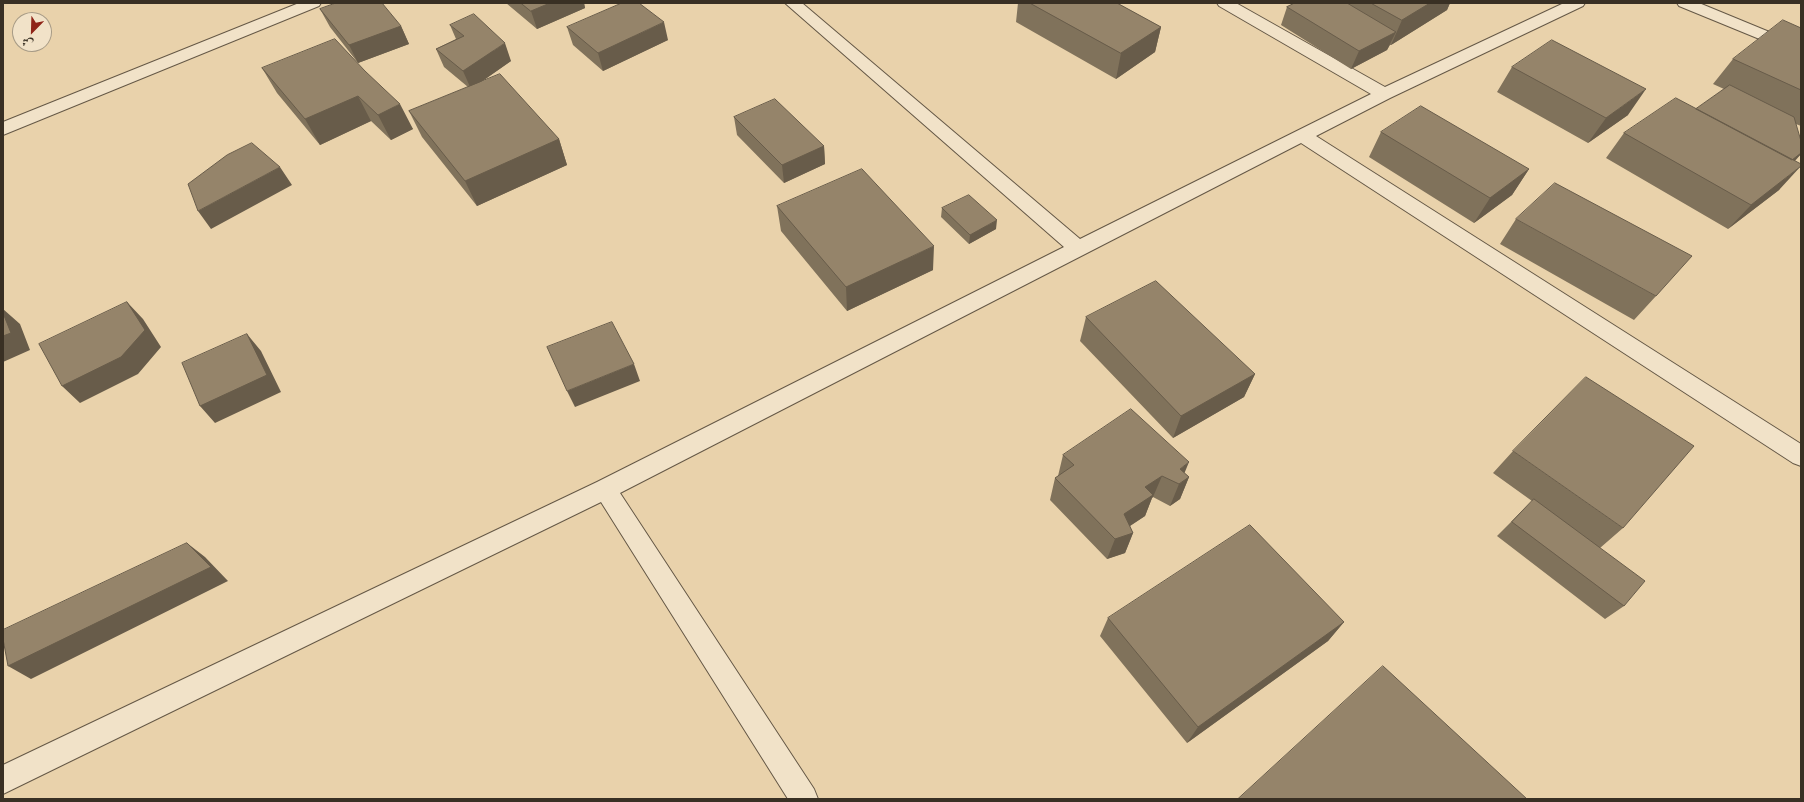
<!DOCTYPE html>
<meta charset="utf-8">
<style>
body{margin:0}
#map{position:relative;width:1804px;height:802px;overflow:hidden;background:#e9d2ab;font-family:"IM FELL Great Primer",Amiri,serif}
canvas{display:block}
.frame{position:absolute;inset:0;border:4px solid #393024;pointer-events:none}
.north{position:absolute;left:12px;top:12px;width:40px;height:40px;box-sizing:border-box;background:#f1e2c8;border:1px solid #a79b86;border-radius:50%;rotate:203deg;font-size:11px;font-weight:700;line-height:16px;text-align:center;color:#393024}
.north::after{content:'';display:block;margin:auto;width:14px;height:18px;background:#8f2418;clip-path:polygon(50% 0,100% 100%,50% 72%,0 100%)}
</style>
<div id="map">
<canvas width="1804" height="802"></canvas>
<div class="frame"></div>
<div class="north">ش</div>
</div>
<script>
const context = document.querySelector('canvas').getContext('2d');
context.lineJoin = 'round';
function trace(path, color, width, dash) { context.strokeStyle = color; context.lineWidth = width; context.lineCap = dash ? 'butt' : 'round'; context.setLineDash(dash || []); context.stroke(path); }
function fillPath(path, color) { context.fillStyle = color; context.fill(path, 'evenodd'); }
const minor = new Path2D(`
 M299,3h22l-2,3 -316,129v-13z
 M785,3h17l278,236 291,-145 -152,-88 -2,-3h19l149,84 179,-84h21l-2,3 -193,92 -74,38 485,308v22l-8,-3 -492,-320 -681,350 194,296 4,10h-30l-187,-297 -598,292v-29l594,-283 467,-235z`);
const tertiary = new Path2D(`
 M1677,3h22l102,42v11l-122,-50z`);
trace(minor, '#655846', 2);
trace(tertiary, '#655846', 2);
fillPath(minor, '#f1e2c8');
fillPath(tertiary, '#f1e2c8');
fillPath(new Path2D(`
 M506,3h78l1,5 -48,21z
 M1018,3h99l44,24 -6,25 -39,27 -100,-57z
 M1295,3h155l-3,7 -56,35h-1l-3,5 -36,19 -70,-44 6,-18z
 M320,9l81,17 8,18 -51,19 -28,-36z
 M450,25l61,36 -30,21 78,57 8,26 -90,41 -55,-69 -13,-26 59,-24 -24,-20 -8,-18 20,-10z
 M567,27l101,13 -65,31 -30,-26z
 M1801,28v98l-5,-2 5,30 -6,7 -16,29 -51,39 -122,-71 18,-25 72,-24 28,-20 -11,-5 20,-25z
 M1512,67l116,48 -40,28 -91,-51z
 M262,68l103,3 48,58 -22,11 -20,-19 -51,24 -43,-52z
 M734,117l90,29 1,18 -41,19 -47,-48z
 M1381,132l148,37 -17,26 -38,28 -105,-66z
 M777,206l156,64 -86,41 -66,-80z
 M942,208l54,21 -27,15 -28,-27z
 M1516,219l140,77 -22,24 -134,-76z
 M1086,317l169,57 -11,23 -71,41 -93,-97z
 M1513,451l110,77 -23,20 24,58 -19,13 -108,-83 35,-35 -39,-28z
 M1063,455l121,18 5,4 -9,22 -10,7 -17,-9 -1,1 -7,18 -15,10 3,7 -8,20 -18,6 -57,-59 5,-22 3,-2z
 M1108,618l236,4 -16,19 -141,102 -87,-107z`), '#80725b');
fillPath(new Path2D(`
 M550,3h34l1,5 -48,21 -6,-18z
 M1430,3h20l-3,7 -56,35 11,-25z
 M664,22l4,18 -65,31 -5,-18z
 M401,26l8,18 -51,19 -9,-18z
 M1161,27l-6,25 -39,27 5,-26z
 M1396,32l-9,18 -36,19 8,-18z
 M505,43l6,18 -40,28 -8,-18z
 M1646,89l-18,26 -40,28 18,-25z
 M358,96l13,25 -51,24 -15,-26z
 M400,104l13,25 -22,11 -13,-25z
 M559,139l8,26 -90,41 -12,-25z
 M824,146l1,18 -41,19 -2,-18z
 M1801,153v1l-14,15 5,-9z
 M1801,166l-22,24 -51,39 23,-24z
 M280,167l12,18 -81,44 -13,-18z
 M1529,169l-17,26 -38,28 16,-25z
 M997,220l-1,9 -27,15 1,-9z
 M934,246l-1,24 -86,41 -1,-24z
 M127,302l16,17 18,28 -23,27 -58,29 -18,-17z
 M3,309l17,15 10,26 -27,12z
 M247,334l14,17 20,41 -66,31 -15,-17z
 M634,364l6,17 -65,26 -8,-16z
 M1255,374l-11,23 -71,41 8,-22z
 M1189,462l-9,22 9,-7 -9,22 -10,7 9,-22 1,-15z
 M1162,476l-9,21 -1,1 -7,18 -29,19 8,-21 21,-27z
 M1133,533l-8,20 -18,6 8,-20z
 M187,543l18,14 23,24 -197,98 -23,-13z
 M1344,622l-16,19 -141,102 11,-16z`), '#685c4a');
const building = new Path2D(`
 M336,3h46l19,23 -52,19 -29,-36z
 M521,3h29l-19,8z
 M622,3h17l25,19 -66,31 -31,-26z
 M1030,3h87l44,24 -40,26z
 M1295,3h52l49,29 -37,19 -72,-44z
 M1371,3h59l-28,17z
 M474,14l31,29 -42,28 -27,-22 28,-13 -14,-11z
 M1783,20l18,8v62l-68,-31z
 M335,39l30,32 35,33 -22,11 -20,-19 -53,23 -43,-51z
 M1552,40l94,49 -40,29 -94,-51z
 M500,74l59,65 -94,42 -56,-70z
 M1730,85l64,32 7,24v12l-9,7 -96,-51z
 M1676,98l125,66v2l-50,39 -127,-72z
 M775,99l49,47 -42,19 -48,-48z
 M1421,106l108,63 -39,29 -109,-66z
 M252,143l28,24 -82,44 -10,-27 39,-29z
 M862,169l72,77 -88,41 -69,-81z
 M1555,183l137,73 -36,40 -140,-77z
 M969,195l28,25 -27,15 -28,-27z
 M1156,281l99,93 -74,42 -95,-99z
 M127,302l18,28 -24,27 -59,29 -23,-42z
 M3,313l8,20 -8,3z
 M612,322l22,42 -67,27 -20,-44z
 M247,334l20,41 -67,31 -18,-43z
 M1586,377l108,69 -71,82 -110,-77z
 M1131,409l58,53 -9,7 9,8 -10,7 -17,-8 -17,11 8,8 -29,19 9,19 -18,6 -60,-61 19,-13 -11,-10z
 M1534,499l111,82 -21,25 -112,-84z
 M1250,525l94,97 -146,105 -90,-109z
 M187,543l24,24 -203,99 -5,-27v-9z
 M1383,666l144,133h-289z`);
fillPath(building, '#95846a');
trace(building, '#685c4a', 1);
</script>
